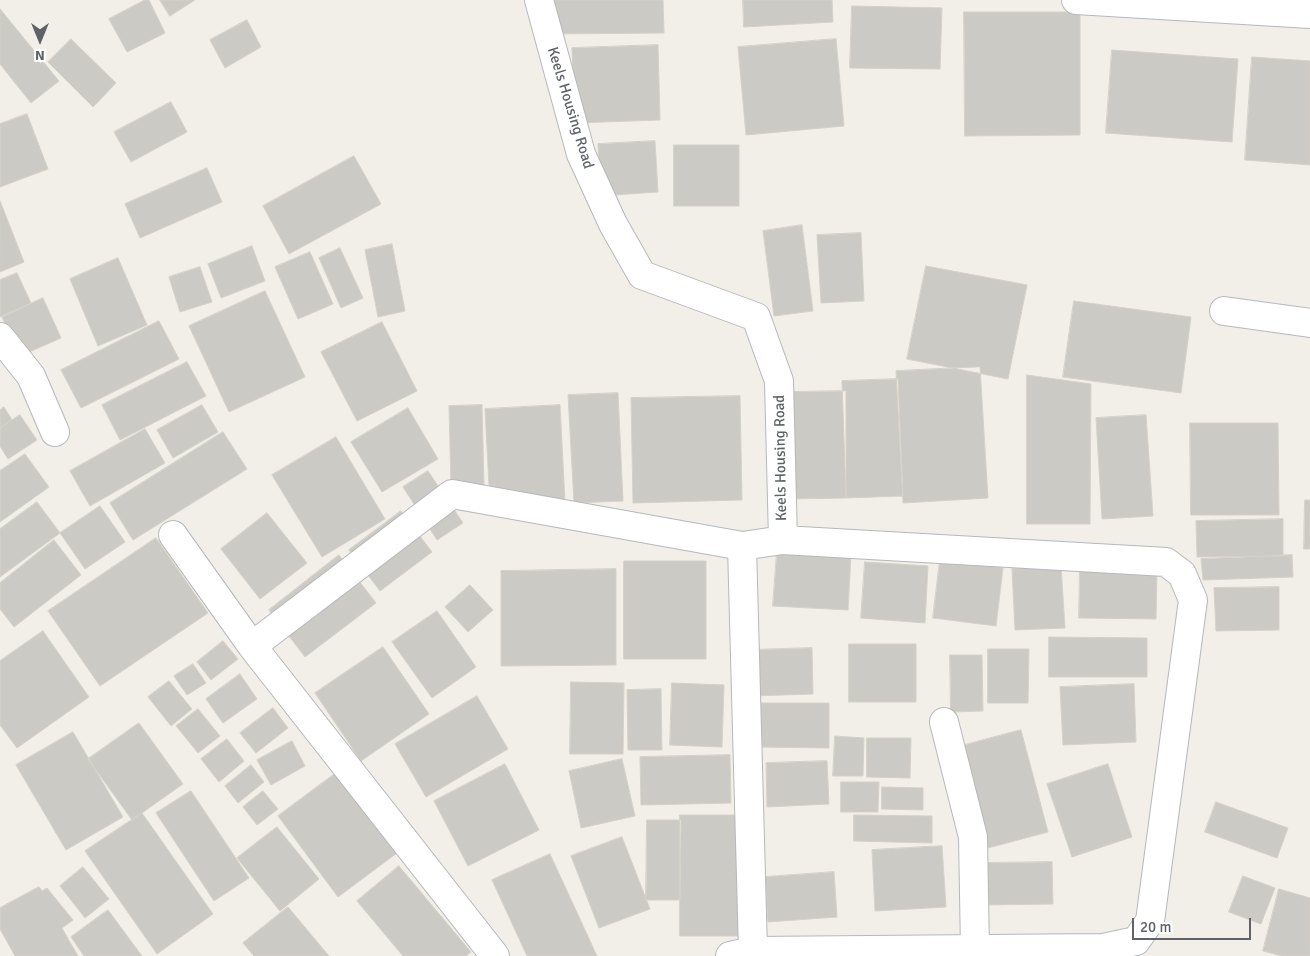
<!DOCTYPE html>
<style>
body{margin:0}
#map{position:relative;width:1310px;height:956px;overflow:hidden;background:#f1efe8;font-family:Signika,sans-serif}
canvas{display:block}
.north{position:absolute;left:15px;top:15px;width:50px;height:50px;-webkit-text-stroke:4px #fff;paint-order:stroke;rotate:180deg;font-size:14px;font-weight:700;line-height:20px;text-align:center;color:#5f6368}
.north::after{content:'';display:block;margin:auto;width:18px;height:22px;background:#5f6368;clip-path:polygon(50% 0,100% 100%,50% 72%,0 100%)}
.scale{position:absolute;left:1132px;top:918px;width:119px;height:22px;box-sizing:border-box;border:2px solid #5f6368;border-top:0;padding-left:6px;font-size:15px;line-height:18px;white-space:nowrap;color:#5f6368;-webkit-text-stroke:4px #fff;paint-order:stroke}
</style>
<div id="map">
<canvas width="1310" height="956"></canvas>
<div class="north">N</div>
<div class="scale">20 m</div>
</div>
<script>
const context = document.querySelector('canvas').getContext('2d');
context.lineJoin = 'round';
function fillPath(path, color) { context.fillStyle = color; context.fill(path, 'evenodd'); }
function trace(path, color, width, dash) { context.strokeStyle = color; context.lineWidth = width; context.lineCap = dash ? 'butt' : 'round'; context.setLineDash(dash || []); context.stroke(path); }
function label(font, color, halo, rows, align = 'center') {
  context.font = font + ' Signika,sans-serif'; context.lineWidth = 4; context.setLineDash([]); context.textBaseline = 'middle'; context.strokeStyle = halo; context.fillStyle = color; for (const [text, x, y, turn = 0] of rows) {
    context.save(); context.translate(x, y); context.rotate((+turn || 0) * Math.PI / 180); context.textAlign = isNaN(turn) ? turn : align; if (halo) context.strokeText(text, 0, 0); context.fillText(text, 0, 0); context.restore();
  }
}
const building = new Path2D(`
 M145,0h4l16,33 -38,19 -18,-33z
 M160,0h35l-25,16z
 M549,0h114l1,33 -115,1z
 M743,0h89l1,22 -89,5z
 M852,6l90,2 -2,61 -90,-1z
 M0,9l59,72 -28,22 -31,-39z
 M964,12h116v123l-115,1z
 M247,20l14,27 -36,21 -15,-28z
 M71,39l45,44 -23,24 -45,-45z
 M836,39l8,87 -98,9 -8,-88z
 M658,45l2,75 -85,3 -3,-75z
 M1112,50l126,9 -6,83 -126,-9z
 M1252,57l58,4v104l-65,-5z
 M171,102l16,30 -56,30 -17,-30z
 M27,114l21,55 -48,18v-63z
 M655,141l3,51 -57,4 -3,-52z
 M674,145h65v61h-65z
 M354,156l27,48 -92,50 -26,-48z
 M207,168l15,34 -82,36 -15,-34z
 M0,201l24,61 -24,10z
 M802,225l11,86 -39,5 -11,-85z
 M861,233l3,68 -43,2 -4,-68z
 M392,244l13,67 -27,6 -13,-67z
 M252,246l13,35 -44,17 -13,-34z
 M340,248l23,50 -22,10 -22,-50z
 M310,252l23,52 -35,15 -23,-52z
 M118,258l29,67 -49,21 -28,-67z
 M926,266l101,19 -19,94 -101,-20z
 M200,267l12,35 -32,10 -11,-35z
 M17,273l14,30 -31,14v-37z
 M265,291l40,86 -76,35 -40,-86z
 M43,298l18,40 -41,18 -18,-39z
 M1074,301l117,16 -10,76 -118,-16z
 M159,321l20,38 -98,49 -20,-38z
 M382,322l35,69 -60,30 -36,-69z
 M187,362l19,34 -86,44 -18,-35z
 M980,367l8,131 -85,5 -7,-132z
 M1027,375l64,9 -1,140h-63z
 M898,379l5,117 -57,2 -4,-117z
 M846,391v107l-56,1 -1,-107z
 M618,393l5,108 -49,2 -6,-108z
 M740,396l2,104 -109,3 -2,-105z
 M202,405l16,27 -45,26 -16,-28z
 M482,405l2,80 -33,1 -2,-80z
 M560,405l5,97 -75,3 -5,-96z
 M4,407l8,13 -12,8v-18z
 M408,408l30,51 -56,33 -31,-50z
 M20,415l17,25 -29,19 -8,-13v-18z
 M1146,415l7,101 -51,3 -6,-101z
 M1190,423h88l1,92h-88z
 M145,429l20,34 -75,43 -20,-35z
 M223,432l24,37 -114,71 -23,-37z
 M336,437l49,82 -63,38 -50,-82z
 M25,454l24,33 -49,35v-51z
 M428,471l35,52 -26,17 -34,-53z
 M1305,500h5v49h-6z
 M37,502l23,31 -60,44v-48z
 M100,506l25,36 -40,27 -25,-36z
 M401,511l31,41 -52,39 -31,-41z
 M267,513l40,50 -47,36 -39,-50z
 M1283,519v37l-86,1 -1,-36z
 M156,538l52,75 -108,73 -52,-75z
 M54,540l27,35 -67,52 -14,-18v-26z
 M777,551l74,4 -3,55 -75,-4z
 M339,555l37,48 -71,54 -36,-47z
 M1292,555l1,22 -90,3 -2,-21z
 M940,560l63,8 -7,58 -63,-8z
 M624,561h82v98h-82z
 M865,562l63,4 -3,57 -64,-5z
 M1061,566l4,62 -50,2 -3,-61z
 M1080,567h77l-1,52 -77,-1z
 M616,569v96l-115,1v-95z
 M470,585l23,25 -25,22 -23,-25z
 M1279,587v43l-63,1 -2,-43z
 M437,611l39,56 -44,31 -40,-56z
 M43,631l46,66 -72,51 -17,-23v-64z
 M1049,637l98,1v39h-98z
 M223,641l15,18 -27,21 -14,-18z
 M849,644h67v58h-67z
 M383,647l46,67 -68,47 -46,-68z
 M812,648l1,46 -61,2 -2,-46z
 M988,649h41l-1,54h-40z
 M950,655h32l1,56 -32,1z
 M193,664l13,19 -19,12 -13,-19z
 M240,674l17,25 -34,24 -17,-24z
 M169,681l23,28 -21,17 -23,-29z
 M571,682l53,1 -1,71h-53z
 M672,683l52,2 -2,62 -52,-2z
 M1134,684l2,58 -73,3 -3,-58z
 M661,689l1,61h-34l-1,-60z
 M477,696l31,53 -82,48 -31,-53z
 M757,703h72v45l-72,-1z
 M273,708l15,20 -32,25 -16,-20z
 M198,709l22,27 -22,17 -22,-27z
 M139,723l44,61 -51,36 -44,-61z
 M1021,730l27,102 -60,16 -27,-102z
 M73,732l50,85 -57,33 -50,-85z
 M835,736l29,2 -1,38h-30z
 M867,738h44l-1,40 -43,-1z
 M227,739l17,22 -25,21 -18,-23z
 M292,741l13,25 -34,19 -14,-25z
 M730,755l1,48 -90,2 -1,-48z
 M622,759l13,57 -54,12 -12,-57z
 M827,761l2,43 -62,3 -1,-44z
 M505,764l34,66 -71,36 -34,-65z
 M1108,764l24,73 -60,20 -25,-73z
 M251,765l13,17 -26,21 -13,-17z
 M344,767l61,80 -67,50 -60,-81z
 M841,782h38l-1,30h-37z
 M882,787l41,1v22l-41,-1z
 M191,791l58,87 -35,23 -58,-88z
 M263,791l15,18 -21,16 -14,-18z
 M1216,802l72,26 -11,30 -72,-26z
 M142,813l71,101 -56,40 -72,-103z
 M680,815h58v121h-58z
 M854,815l78,1v27l-78,-2z
 M647,820h34l-1,80h-34z
 M277,827l42,52 -39,32 -43,-53z
 M622,837l28,72 -51,19 -28,-72z
 M942,846l4,61 -71,4 -3,-61z
 M550,854l47,102h-70l-35,-76z
 M1052,862l1,42 -71,1v-42z
 M399,866l72,86 -5,4h-63l-46,-55z
 M83,867l26,32 -24,19 -25,-32z
 M834,872l3,45 -69,5 -3,-45z
 M1243,876l32,12 -14,36 -32,-12z
 M39,887l3,4 5,-3 26,32 -11,8 16,28h-63l-15,-27v-21z
 M1279,889l31,9v58h-28l-19,-5z
 M288,907l41,49h-75l-11,-13z
 M108,910l34,46h-58l-13,-19z`);
fillPath(building, '#cccac5');
trace(building, '#d6d1c6', 1);
const minor = new Path2D(`
 M539,0l42,154 32,70 29,51 114,42 23,64 4,159
 M1076,0l234,14
 M1224,311l86,12
 M0,337l31,39 24,56
 M173,535l79,111 243,310
 M742,546l11,405
 M252,646l200,-152 290,52 41,-6 383,22 16,12 11,26 -43,321 -14,20 -33,7 -350,3 -23,5
 M944,722l29,115 2,113`);
trace(minor, '#b5b8bc', 30);
trace(minor, '#fff', 28);
label('15px', '#5f6368', '#fff', [
 ["Keels Housing Road",570,108,73],
 ["Keels Housing Road",781,458,-91]
]);
</script>
